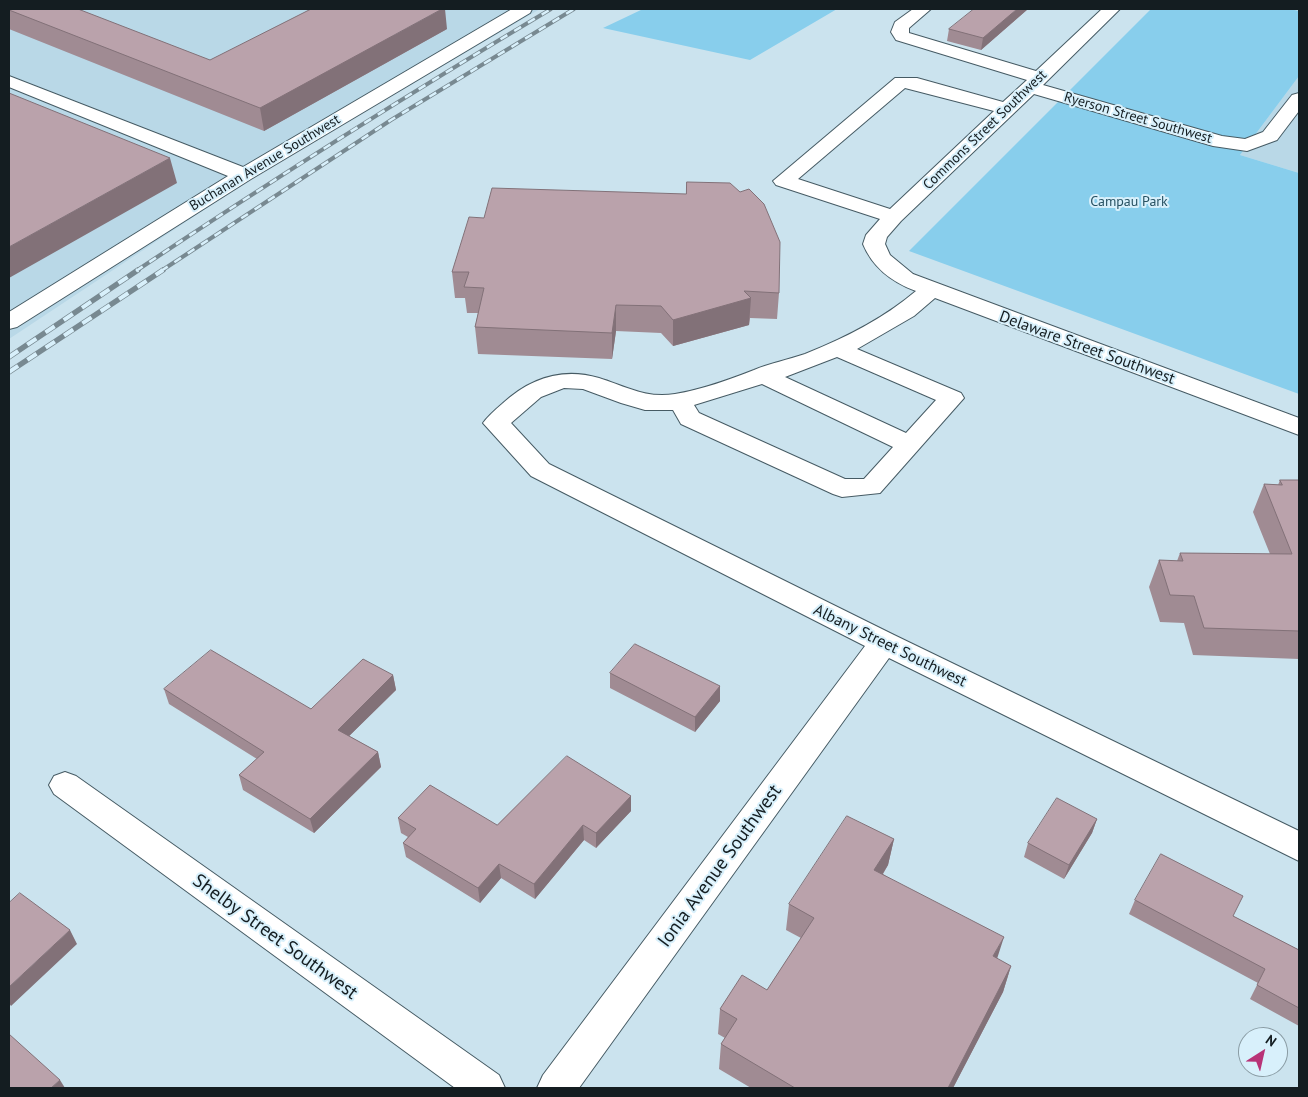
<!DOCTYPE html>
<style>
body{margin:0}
#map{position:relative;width:1308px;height:1097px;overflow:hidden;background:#cbe3ee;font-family:"PT Sans",sans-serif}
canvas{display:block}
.frame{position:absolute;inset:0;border:10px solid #141d21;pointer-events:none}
.north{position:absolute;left:1238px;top:1027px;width:50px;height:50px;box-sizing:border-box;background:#d8f0fb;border:1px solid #8a9ca4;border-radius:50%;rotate:35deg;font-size:14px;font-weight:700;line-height:20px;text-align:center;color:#141d21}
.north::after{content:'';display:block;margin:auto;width:18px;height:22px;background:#b83377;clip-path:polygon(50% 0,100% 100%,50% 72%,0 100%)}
</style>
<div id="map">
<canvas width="1308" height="1097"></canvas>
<div class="frame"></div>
<div class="north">N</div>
</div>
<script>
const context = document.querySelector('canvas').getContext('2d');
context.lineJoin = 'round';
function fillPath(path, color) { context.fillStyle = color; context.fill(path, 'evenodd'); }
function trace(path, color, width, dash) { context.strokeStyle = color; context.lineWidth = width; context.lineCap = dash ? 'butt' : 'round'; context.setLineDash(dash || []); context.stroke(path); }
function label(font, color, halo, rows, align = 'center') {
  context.font = font + ' "PT Sans",sans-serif'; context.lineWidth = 4; context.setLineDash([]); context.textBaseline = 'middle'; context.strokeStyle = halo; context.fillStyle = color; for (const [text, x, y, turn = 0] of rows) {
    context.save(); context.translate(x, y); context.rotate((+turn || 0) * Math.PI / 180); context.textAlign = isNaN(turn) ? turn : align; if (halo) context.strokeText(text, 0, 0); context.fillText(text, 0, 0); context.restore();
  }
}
fillPath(new Path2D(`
 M9,9h531l-285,167 -246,163z
 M1299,76v97l-59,-18z`), '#b9d8e7');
fillPath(new Path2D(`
 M643,9h194l-87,51 -147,-32z
 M1151,9h139l9,2v65l-59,79 59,18v221l-390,-143z`), '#88ceec');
const minor = new Path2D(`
 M512,9h20l-2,4 -279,166 -234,148 -8,2v-17l219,-136 -219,-89v-11l234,91z
 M913,9h18l-22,19v5l127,38 66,-62h18l-77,76 179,51 23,3 18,-7 29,-37 7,-2v18l-22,29 -30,11 -34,-5 -179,-52 -133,127 -14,16 -2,7 5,11 23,19 386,144v17l-364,-137 -21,18 -57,33 104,44 3,5 -84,95 -38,4 -9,-3 -152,-70 -8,-14h-28l-24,-7 -38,-14 -19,-1 -23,9 -30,26 38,41 345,171 405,196v30l-410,-203 -310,430h-42l6,-13 322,-429 -334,-170 -48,-53c5,-7 12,-13 19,-19 27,-25 60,-37 97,-26 26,8 47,21 76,16 26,-4 56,-15 79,-24 16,-7 34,-10 51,-16 40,-16 78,-35 111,-63 -24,-9 -43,-23 -53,-47l3,-9 14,-16 -104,-34 -3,-4 122,-103h22l86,24 24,-22 -131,-40 -5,-8 4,-10zM905,88l89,23 -104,98 -92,-30zM837,357l99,43 -30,33 -121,-56zM762,384l131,63 -29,32h-19l-146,-66 -5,-8z
 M65,772l11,4 423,299 6,13h-50l-401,-294 -5,-9 5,-9z`);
trace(minor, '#465b64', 2);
fillPath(minor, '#fff');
const railFar1 = new Path2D(`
 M136,271c136,-91 274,-178 415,-262
 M161,271l230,-151 183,-111`);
const rail = new Path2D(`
 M9,357l129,-87
 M9,372l154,-102`);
trace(railFar1, '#788991', 4);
trace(rail, '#788991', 5.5);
trace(railFar1, '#d8f0fb', 2.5, [8]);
trace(rail, '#d8f0fb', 4, [11]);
fillPath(new Path2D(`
 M9,9l201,51 237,-31 -183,102 -255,-102z
 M1028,9l-47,41 -34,-9 2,-12z
 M686,194l93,99 -2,26 -27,-1 -1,7 -76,21 -12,-13 -45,-2 -4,28 -134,-5 -3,-27 3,-14h-11l-2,-15h-10l-3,-26 32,-54z
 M1280,480h19v179l-106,-4 -9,-32 -24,-1 -11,-35 10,-27 18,1 3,-8 90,1 -17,-42 11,-28 14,1z
 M610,673l110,13v15l-25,31 -85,-44z
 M393,675l3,15 -47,46 29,16 3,15 -67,66 -71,-43 -4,-15 18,-16 -88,-55 -5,-15 147,20z
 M631,796v15l-35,37 -12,-8 -49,59 -34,-21 -21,25 -74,-46 -3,-14 5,-6 -7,-4 -3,-15 99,7z
 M1097,819l-5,14 -28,46 -40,-22 4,-14z
 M894,839l-6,26 -5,9 114,85 14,7 -8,26 -50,96h-202l-32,-19 2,-25 4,-6 -7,-4 2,-25 47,-19 34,-52 -15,-8 3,-26z
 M1135,900l98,16 66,34v76l-49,-27 8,-16 -129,-69z`), '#a08b93');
fillPath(new Path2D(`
 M442,9h3l2,20 -183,102 -4,-23z
 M1017,9h11l-47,41 2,-12z
 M170,158l7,25 -168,95v-31z
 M751,298l-2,27 -76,21v-26z
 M616,305v26l-4,28v-26z
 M393,675l3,15 -55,54 -3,-14z
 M720,686v15l-25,31v-15z
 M378,752l3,15 -67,66 -4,-14z
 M631,796v15l-35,37v-15z
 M1097,819l-5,14 -28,46 5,-14z
 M583,825l1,15 -49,59 -1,-15z
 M894,839l-6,26 -19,31 5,-26z
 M499,864l2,14 -21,25 -2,-15z
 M70,930l7,14 -66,62 -2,-3v-16z
 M1004,937l-8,25 -3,-6z
 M1011,966l-8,26 -50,96h-5z
 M60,1080l5,8h-14z`), '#827178');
const building = new Path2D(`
 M9,9h69l132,51 101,-51h131l-182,99 -251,-98z
 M974,9h43l-34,29 -34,-9z
 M9,93l161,65 -161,89z
 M687,182l43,1 10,9 9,-3 15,15 16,38 -1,51 -35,-2 7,7 -78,22 -12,-14 -45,-1 -4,28 -137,-6 9,-39 -20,-1 5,-15h-17l17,-55 15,1 8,-30 194,6z
 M1280,480h19v151l-95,-3 -10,-32 -24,-1 -11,-35 24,1 -3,-8 112,1 -28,-70 18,1z
 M635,644l85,42 -25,31 -85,-44z
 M211,650l100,59 52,-50 30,16 -55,55 40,22 -68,67 -71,-44 25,-23 -100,-63z
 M567,756l64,40 -35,37 -13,-8 -49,59 -35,-20 -21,24 -75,-45 13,-14 -18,-11 32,-33 67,40z
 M1057,798l40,21 -28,46 -41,-22z
 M847,816l47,23 -20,31 130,67 -11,19 18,10 -63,122h-153l-74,-44 16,-25 -17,-10 22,-34 25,15 47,-72 -25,-14z
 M1161,854l82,42 -10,20 66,34v58l-42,-23 8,-16 -130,-69z
 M20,893l50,37 -61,57v-84z
 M9,1034l51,46 -9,8h-42z`);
fillPath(building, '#baa2ab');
trace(building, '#827178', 1);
label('14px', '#141d21', '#d8f0fb', [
 ["Ryerson Street Southwest",1138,118,16],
 ["Commons Street Southwest",985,130,-44],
 ["Buchanan Avenue Southwest",265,163,-31]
]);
label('14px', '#275162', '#d8f0fb', [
 ["Campau Park",1129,202]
]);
label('16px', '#141d21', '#d8f0fb', [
 ["Delaware Street Southwest",1087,348,20],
 ["Albany Street Southwest",890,646,26]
]);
label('19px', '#141d21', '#d8f0fb', [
 ["Ionia Avenue Southwest",720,866,-54],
 ["Shelby Street Southwest",275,937,36]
]);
</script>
